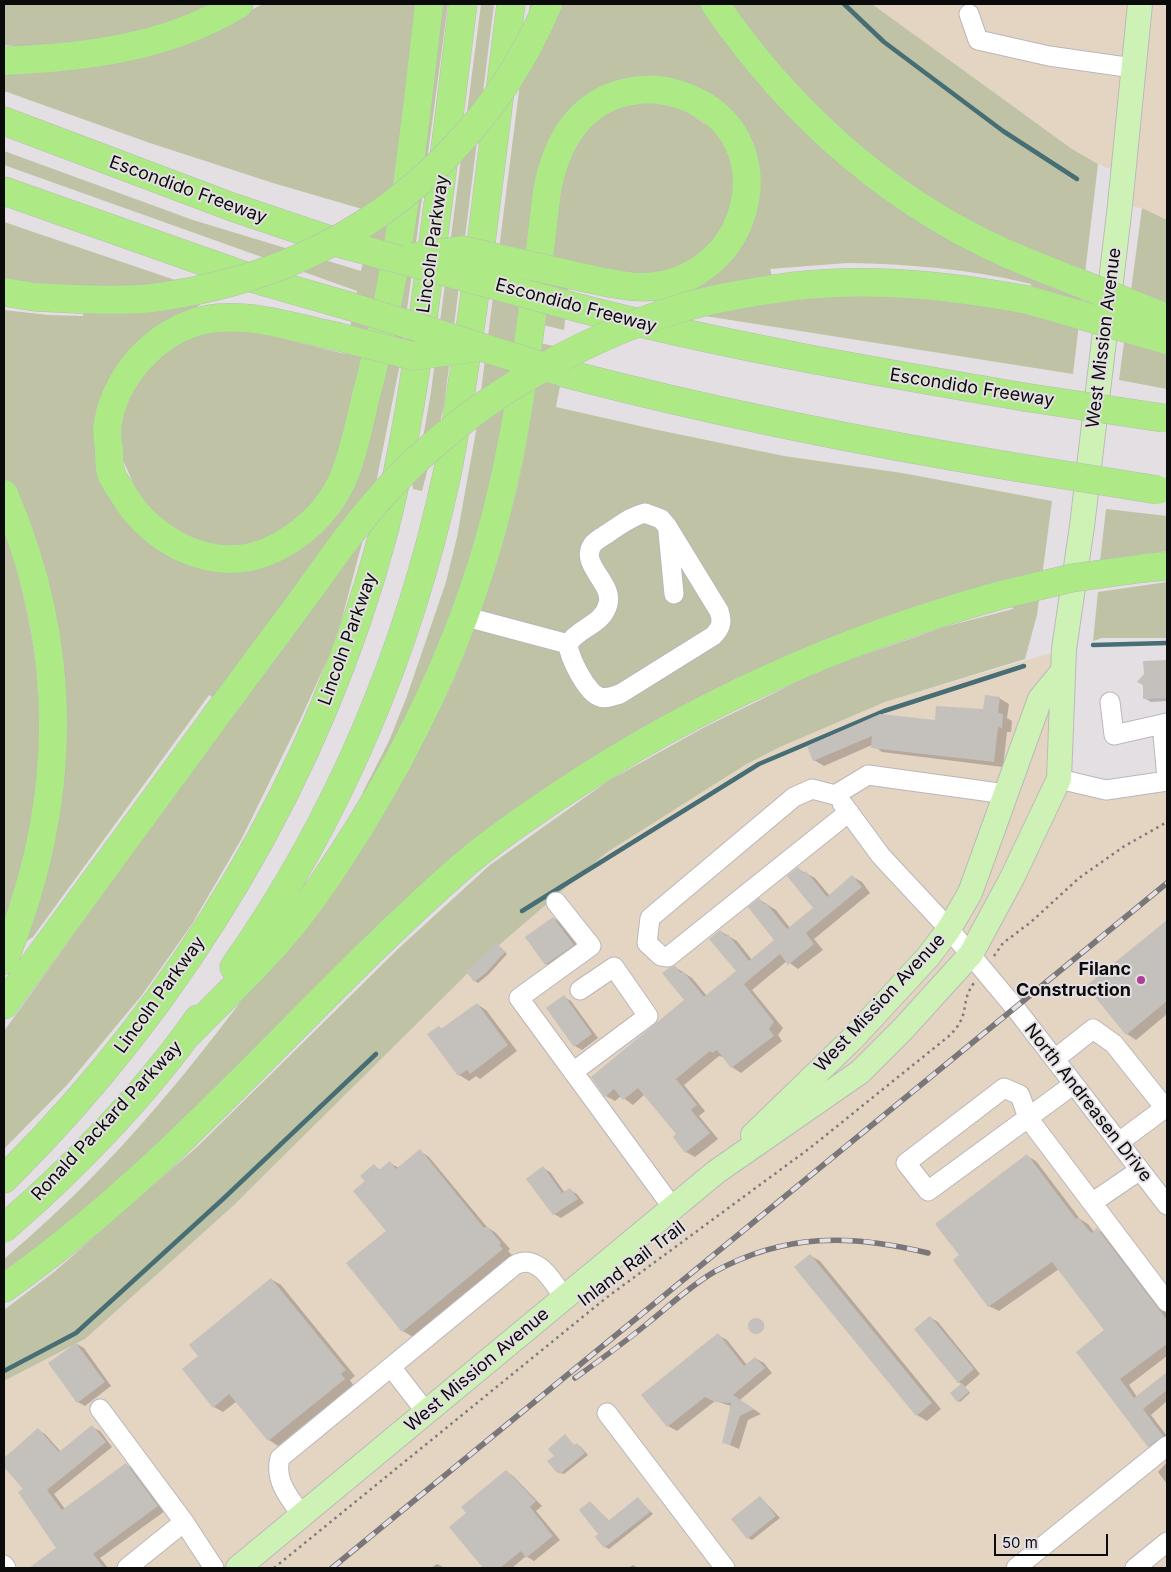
<!DOCTYPE html>
<style>
body{margin:0}
#map{position:relative;width:1171px;height:1572px;overflow:hidden;background:#e4dfe3;font-family:Inter,sans-serif}
canvas{display:block}
.frame{position:absolute;inset:0;border:5px solid #0c0b0c;pointer-events:none}
.scale{position:absolute;left:994px;top:1534px;width:114px;height:22px;box-sizing:border-box;border:2px solid #0c0b0c;border-top:0;padding-left:6px;font-size:15px;line-height:18px;white-space:nowrap;color:#0c0b0c;-webkit-text-stroke:4px #e4dfe3;paint-order:stroke}
</style>
<div id="map">
<canvas width="1171" height="1572"></canvas>
<div class="frame"></div>
<div class="scale">50 m</div>
</div>
<script>
const context = document.querySelector('canvas').getContext('2d');
context.lineJoin = 'round';
function fillPath(path, color) { context.fillStyle = color; context.fill(path, 'evenodd'); }
function trace(path, color, width, dash) { context.strokeStyle = color; context.lineWidth = width; context.lineCap = dash ? 'butt' : 'round'; context.setLineDash(dash || []); context.stroke(path); }
function label(font, color, halo, rows, align = 'center') {
  context.font = font + ' Inter,sans-serif'; context.lineWidth = 4; context.setLineDash([]); context.textBaseline = 'middle'; context.strokeStyle = halo; context.fillStyle = color; for (const [text, x, y, turn = 0] of rows) {
    context.save(); context.translate(x, y); context.rotate((+turn || 0) * Math.PI / 180); context.textAlign = isNaN(turn) ? turn : align; if (halo) context.strokeText(text, 0, 0); context.fillText(text, 0, 0); context.restore();
  }
}
fillPath(new Path2D(`
 M872,4h295v216l-25,-12 -22,-3 3,-31 -25,-10 -26,-15z
 M1064,649l-5,130 22,5 86,-3v787h-1163v-187l81,-42 148,-133 243,-241 58,-50 72,-62 139,-88 35,-18 105,-45z`), '#e4d4c2');
fillPath(new Path2D(`
 M4,4h209c-28,11 -54,26 -83,32 -36,9 -90,13 -126,9z
 M263,4h154l-23,203 -41,198 -25,76 -16,25 -33,28 -41,13h-20l-39,-14 -38,-32 -21,-48 -1,-23 10,-35 21,-34 36,-23 41,-9 33,4 85,21 12,-63 -353,-126v-14l189,69 168,51 12,-48 -4,-12 -96,-28 -123,-40 -146,-52v-23l211,-40z
 M438,4h10l-49,365 -29,144 -29,109 -12,34 -28,62 -59,120 -50,86 -50,71 -75,90 -63,64v-118l230,-319 -25,-17 -176,242 -8,5 31,-148 -40,-290 -12,-28v-166l44,5 35,1 1,-21 -80,-9v-64l174,59 24,22 -10,8 -33,16 -59,127 95,109 134,-44z
 M481,4h13l-50,402 -22,85 -9,-2 -1,-9 12,-48 7,-40z
 M530,4h175c59,95 149,173 245,229 26,16 55,27 83,39l3,-19 -87,-42 -40,-24 -32,-24 -61,-51 -60,-67 -26,-41h142l200,145 26,15 -25,210 -387,-61 -8,-4 -1,-17c18,-9 37,-19 51,-33 6,-7 12,-17 15,-26 3,-7 8,-14 10,-21 10,-31 -3,-76 -26,-100 -27,-28 -79,-43 -116,-26 -28,13 -50,36 -66,62l-36,264c-25,138 -71,270 -143,390h-3v-10l26,-51 18,-45 39,-114 11,-45 19,-106zM847,263c63,1 123,6 184,21l-4,28c-25,-5 -51,-13 -78,-16 -56,-8 -115,-5 -170,4l-9,-31z
 M645,99l30,5 40,27 13,22 7,31 -11,46 -37,36 -43,9 -73,-11 -7,66 -21,-5 20,-154 15,-36 31,-26z
 M1142,208l25,12v84l-10,47 10,3v35l-48,-9z
 M540,343l27,6 -11,58 97,22 131,27 118,17 150,28 -15,114 -12,44 -140,43 -105,45 -35,18 -139,88 -130,112 -243,241 -148,133 -81,42v-71l50,-38 144,-126 201,-198 91,-83 118,-84 95,-53 120,-59 121,-42 69,-18 -10,-27 -114,33 -64,25 -104,46 -96,53 -435,375c-60,57 -121,110 -186,161v-16c132,-111 227,-240 325,-380 49,-70 99,-135 131,-214 27,-65 49,-135 63,-203 8,-39 12,-80 17,-119z
 M1106,509l61,7v35l-67,10z
 M4,530c30,88 43,178 31,272 -6,42 -19,83 -31,124z
 M1167,582v56h-65l-9,3 5,-49z`), '#bfc2a5');
fillPath(new Path2D(`
 M1167,661v40l-16,1 -7,-4 1,-36z
 M999,698l10,6 -2,14 5,3 -1,11h-4l-4,35 -121,-15 -10,-7 -48,21 -10,-6 -6,-14 176,-36z
 M798,869l17,9 15,18 23,-19 9,5 8,11 -56,46 9,11 -25,19 -11,-8 -35,29 31,38 -5,7 4,6 -41,32 -9,-6 -9,-10 -4,-1 -35,29 21,26 -6,5 19,23 -23,18 -9,-5 -8,-18 -33,-40 -12,11 -12,-9 -6,5 -9,-5 80,-96 -11,-33 17,11 15,18 30,-25 -17,-40 17,10 15,19 24,-20 -16,-40 16,10 14,18 25,-20z
 M553,918l7,4 20,27 -27,20 -7,-5z
 M1167,922v92l-31,26 -9,-6 -39,-47z
 M499,946l8,8 -18,20 -11,9 -3,-2z
 M564,997l7,4 27,37 -16,12 -7,-4z
 M477,1004l9,6 31,41 -37,28 -4,-3 -7,5 -10,-6 -30,-40 10,-8 3,2z
 M420,1151l9,6 58,70 9,6 14,16 -2,2 4,4 -99,82 -10,-6 -55,-67 40,-33 -22,-49 8,-16 6,4 10,-7 9,5z
 M1027,1156l9,5 44,58 8,5 6,8 3,-2 10,5 60,79v42l-38,29 8,12 30,-24v28l-16,14 16,21v9l-9,7 -9,-6 -72,-94 29,-21 -47,-62 -60,42 -10,-5 -28,-51z
 M543,1168l7,4 15,21 5,-3 7,4 7,9 -23,15 -7,-4z
 M811,1256l9,5 121,148 -14,12 -10,-6 -121,-147z
 M271,1279l10,6 74,91 -5,4 3,5 -75,61 -9,-6 -32,-39 -14,11 -9,-5 -14,-51z
 M931,1318l7,4 42,52 -15,13 5,6 -10,9 -2,-1 4,-17 -4,-2z
 M750 1326a7 7 0 1 1 14 0a7 7 0 1 1-14 0Z
 M718,1335l9,5 20,25 8,-7 9,5 8,10 -32,27 21,14 -13,6 -9,29 -16,-7 8,-36 -16,-5 -38,30 -9,-5 -25,-31z
 M77,1344l7,4 27,38 -26,20 -7,-4z
 M92,1427l8,4 12,16 -58,47 11,15 61,-44 8,4 31,42 -65,47 8,10h-77l27,-19 -33,-60 -21,-24v-6l34,-29 7,4 16,18z
 M565,1436l10,10h5l8,9 -24,19 -7,-2 -2,-16z
 M1167,1462v22l-9,-12z
 M506,1472l7,4 29,30 -6,5 24,29 -26,21 -8,-5 -14,12h-28l-33,-41 17,-14z
 M760,1497l20,21 -28,22 -4,-2z
 M638,1499l15,15 -44,35 -4,-2 -15,-45 19,19z
 M437,1564l8,4h-14z
 M633,1565l5,3h-10z`), '#0003');
trace(new Path2D(`
 M844,4l40,38 119,89 74,48
 M1093,645l74,-2
 M522,911l237,-147 125,-53 140,-45
 M4,1371l72,-38 147,-134 153,-145`), '#466e74', 4.5);
fillPath(new Path2D(`
 M1167,660v38l-24,1v-14l-6,-3 7,-8 -1,-13z
 M985,695l15,2 -2,16 5,1 -1,14 -4,-1 -4,35 -123,-14 1,-12 -59,25 -6,-15 73,-32 55,6 1,-14 47,3z
 M798,867l5,6 3,-2 21,26 25,-22 10,12 -56,46 8,11 -26,21 -8,-11 -36,30 30,38 -5,7 5,7 -43,32 -14,-18 -5,3 -2,-2 -34,28 21,26 -6,5 19,23 -25,20 -12,-16 3,-3 -38,-46 -15,12 -9,-11 -9,8 -14,-20 93,-77 -22,-27 7,-5 6,-2 6,7 2,-2 21,26 32,-26 -27,-32 11,-9 6,6 2,-2 21,27 25,-21 -26,-33 11,-9 5,6 2,-1 21,26 26,-21 -26,-32z
 M553,917l21,28 -29,20 -20,-28z
 M1167,920v81l-41,34 -40,-49z
 M496,943l9,9 -19,21 -12,9 -8,-11z
 M564,995l28,39 -18,13 -28,-39z
 M477,1003l31,42 -38,29 -3,-4 -9,6 -31,-42 12,-8 2,3z
 M420,1149l64,79 3,-2 14,17 -2,2 4,4 -101,83 -56,-69 40,-32 -33,-40 12,-10 -5,-5 14,-12 5,6 11,-9 6,8z
 M1027,1154l49,65 2,-2 13,16 6,-5 70,92v24l-47,35 14,19 33,-26v18l-24,19 20,27 -15,11 -72,-95 28,-22 -52,-68 -64,45 -35,-47 6,-5 -24,-31z
 M543,1166l19,27 8,-5 8,11 -25,16 -27,-36z
 M810,1254l122,149 -16,13 -122,-149z
 M271,1278l75,92 -5,4 4,5 -77,62 -39,-47 -16,14 -31,-39 16,-13 -9,-11z
 M930,1316l44,53 -16,14 -44,-54z
 M748 1326a8 8 0 1 1 16 0a8 8 0 1 1-16 0Z
 M718,1333l26,33 11,-9 10,11 -32,27 21,14 -14,7 -10,29 -8,-2 9,-40 -16,-1 -10,-5 -38,30 -26,-32z
 M76,1343l29,39 -28,21 -29,-40z
 M962,1383l7,9 -12,10 -7,-9z
 M92,1425l14,17 -59,48 15,20 64,-47 32,43 -65,48 11,14h-75l27,-20 -38,-56 5,-3 -19,-22v-9l34,-30 21,24z
 M565,1434l9,11 3,-2 8,10 -25,21 -2,-3 -1,2 -10,-12 7,-5 -6,-7z
 M506,1470l30,31 -6,6 23,29 -27,22 -5,-7 -21,17h-17l-34,-41 17,-14 -5,-6z
 M760,1496l16,20 -29,23 -16,-20z
 M638,1497l12,15 -46,36 -9,-11 3,-3 -19,-24 11,-9 18,20z`), '#c4c0bb');
const minor = new Path2D(`
 M969,14l9,26 71,16 84,12
 M645,513l16,6 6,7 52,85c4,11 2,17 -6,25l-93,58c-7,2 -13,5 -20,3 -13,-3 -31,-40 -32,-53 11,-17 35,-19 40,-40 6,-21 -30,-40 -15,-60 4,-5 13,-9 18,-13 11,-7 21,-15 34,-18z
 M668,532l6,62
 M463,616l105,28
 M1110,702l4,33 53,-12
 M1162,724l5,55
 M1059,779l47,11 61,-9
 M842,803l39,53 68,73 67,80 151,196
 M849,812l-181,145 -7,-1 -14,-13 3,-25 144,-121 18,-8 23,6 33,-20 138,19
 M556,902l35,44 -72,52 154,210
 M1055,1059l38,-30 21,15 51,64 -46,34
 M573,1072l75,-56 -34,-49 -34,23
 M1074,1084l-146,107 -22,-28 98,-75 16,7 8,23 139,184
 M1093,1202l47,-32
 M391,1367l35,45
 M100,1409l84,113
 M607,1413l118,155
 M302,1515c-13,-17 -28,-35 -22,-57l235,-193c22,-12 38,16 49,33
 M4,1565l2,3
 M127,1568l57,-46 30,46
 M1016,1568l151,-122
 M1135,1568l32,-26`);
const major = new Path2D(`
 M753,1135l99,-96 76,-82 21,-28 21,-36 70,-194 23,-28
 M238,1568l478,-396 144,-100 43,-43 68,-75 41,-76 47,-99 5,-130 18,-123 38,-321 20,-201`);
const highway = new Path2D(`
 M715,4c79,115 184,207 314,259
 M4,61c83,-4 163,-13 235,-57
 M4,121l228,86 110,37
 M4,191l244,86 101,29
 M796,286c78,-9 155,0 232,14
 M4,292l31,5 41,2
 M571,306c150,39 301,65 453,91
 M335,336c-38,-8 -77,-21 -117,-18 -54,4 -101,53 -110,104 -2,9 0,20 1,28 0,7 0,16 2,23 2,6 7,13 11,19 28,50 92,83 147,59 30,-13 58,-38 72,-68 12,-25 19,-64 26,-91 34,-128 47,-258 62,-388
 M564,373c149,39 299,69 451,94
 M4,494c67,155 64,310 0,466
 M1145,568l22,-2
 M234,967c104,-147 175,-317 213,-493 11,-55 18,-111 26,-166 13,-102 25,-203 38,-304
 M4,1005l209,-285
 M188,1034c30,-31 63,-61 92,-95 30,-34 55,-73 79,-111 65,-105 117,-222 144,-343 22,-96 32,-196 44,-294 8,-43 27,-83 72,-97 24,-7 44,-6 67,3 103,39 66,188 -43,190 -22,0 -46,-7 -67,-11
 M4,1179c180,-178 315,-403 380,-648 21,-82 33,-166 44,-250 12,-92 24,-185 35,-277
 M4,1228c68,-58 143,-136 194,-209
 M4,1288c169,-118 300,-283 455,-419 31,-27 65,-50 99,-73 136,-91 286,-158 443,-201`);
trace(minor, '#bbb6ba', 21);
trace(major, '#bbb', 26);
trace(highway, '#bbb', 29);
trace(new Path2D(`
 M994,956l9,-13 28,-21 48,-44 44,-31 44,-25
 M274,1568l332,-270 204,-150 139,-112c23,-22 10,-33 25,-53`), '#7f7c7f', 2.5, [2.5, 4]);
trace(minor, '#fff', 19);
trace(major, '#cef2b5', 24);
trace(highway, '#ade984', 28);
const rail = new Path2D(`
 M575,1378c25,-18 49,-35 73,-55 21,-17 42,-37 66,-51 71,-39 137,-38 214,-19
 M332,1568l835,-685`);
trace(rail, '#7a777a', 5.5);
trace(rail, '#e4dfe3', 4, [11]);
const highwayBridge = new Path2D(`
 M342,244l229,62
 M412,257l50,-7 114,26
 M1029,263l138,55
 M76,299c25,1 51,2 76,-1 52,-7 104,-20 152,-42 108,-48 199,-143 244,-252
 M1028,300l139,40
 M349,306l206,64
 M335,336l78,20 60,-8
 M1024,397l139,21
 M1015,467l143,23
 M1001,595l71,-17 73,-10
 M213,720c32,-43 63,-85 95,-128 25,-35 50,-71 79,-102 77,-84 186,-149 294,-182 37,-11 77,-17 115,-22`);
trace(highwayBridge, '#bbb', 29, []);
trace(highwayBridge, '#ade984', 28);
for (const [x, y, r, color] of [
 [1141,980,5,"#b03d97"]
]) { const dot = new Path2D(); dot.arc(x, y, r, 0, 2 * Math.PI); context.fillStyle = color; context.fill(dot); trace(dot, '#e4dfe3', 2); }
label('18px', '#0c0b0c', '#e4dfe3', [
 ["Escondido Freeway",188,190,20],
 ["Lincoln Parkway",433,244,-82],
 ["Escondido Freeway",576,306,15],
 ["West Mission Avenue",1104,338,-83],
 ["Escondido Freeway",972,388,9],
 ["Lincoln Parkway",348,639,-70],
 ["Lincoln Parkway",160,995,-54],
 ["West Mission Avenue",880,1003,-47],
 ["North Andreasen Drive",1088,1103,52],
 ["Ronald Packard Parkway",107,1121,-47],
 ["Inland Rail Trail",632,1264,-37],
 ["West Mission Avenue",477,1370,-40]
]);
label('bold 18px', '#0c0b0c', '#e4dfe3', [
 ["Filanc",1131,970],
 ["Construction",1131,991]
], 'right');
</script>
